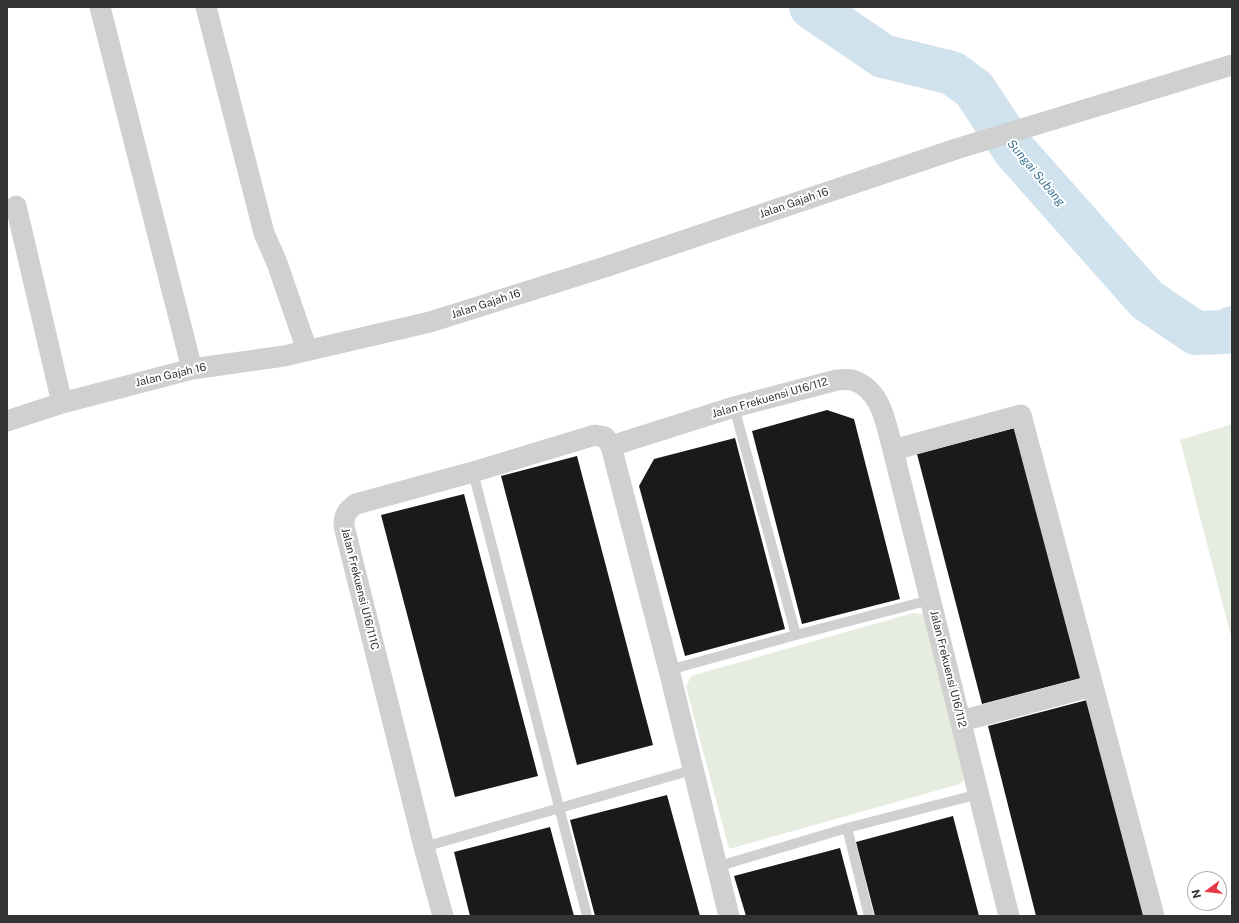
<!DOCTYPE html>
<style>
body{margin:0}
#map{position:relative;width:1239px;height:923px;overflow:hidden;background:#fff;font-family:"Public Sans",sans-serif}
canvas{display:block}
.frame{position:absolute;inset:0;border:8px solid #333;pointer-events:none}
.north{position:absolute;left:1187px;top:871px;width:40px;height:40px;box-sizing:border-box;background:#fff;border:1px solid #adadad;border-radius:50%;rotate:255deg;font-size:11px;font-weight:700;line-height:16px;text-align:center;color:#333}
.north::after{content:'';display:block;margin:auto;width:14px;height:18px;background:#e63946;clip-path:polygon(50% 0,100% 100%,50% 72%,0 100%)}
</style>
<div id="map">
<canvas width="1239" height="923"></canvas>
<div class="frame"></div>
<div class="north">N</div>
</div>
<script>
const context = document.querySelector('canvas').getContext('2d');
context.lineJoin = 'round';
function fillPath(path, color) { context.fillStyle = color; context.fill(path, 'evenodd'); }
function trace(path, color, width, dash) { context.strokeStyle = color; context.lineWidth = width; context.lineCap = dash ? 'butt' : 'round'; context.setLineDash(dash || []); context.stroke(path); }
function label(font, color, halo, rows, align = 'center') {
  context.font = font + ' "Public Sans",sans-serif'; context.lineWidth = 4; context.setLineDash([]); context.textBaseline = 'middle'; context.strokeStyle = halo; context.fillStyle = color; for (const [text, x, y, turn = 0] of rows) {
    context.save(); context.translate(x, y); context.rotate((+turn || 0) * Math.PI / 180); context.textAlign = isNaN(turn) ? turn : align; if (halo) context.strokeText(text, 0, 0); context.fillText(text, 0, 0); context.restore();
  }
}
fillPath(new Path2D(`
 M1232,424v216l-52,-200z
 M913,613l13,2 41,161 -7,8 -231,65 -43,-162 5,-11z`), '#e6ecdf');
trace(new Path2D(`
 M811,7l72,49 69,17 22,16 41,62 132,149 49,33 30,-1 6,-4`), '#cfe2ee', 44);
fillPath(new Path2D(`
 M827,410l27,9 46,180 -98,25 -50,-193z
 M1015,428l66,250 -99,26 -65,-250z
 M735,438l50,191 -100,27 -46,-170 15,-27z
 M577,456l76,289 -76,20 -76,-289z
 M464,494l74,282 -83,21 -74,-282z
 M1087,700l57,216h-108l-48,-190z
 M667,795l33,121h-105l-25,-96z
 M953,816l26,100h-104l-19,-74z
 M550,827l24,89h-104l-16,-64z
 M840,848l18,68h-112l-12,-40z`), '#1a1a1a');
trace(new Path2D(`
 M734,407l62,228
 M473,472l114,444
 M669,670l127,-35 134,-35
 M847,828l22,88
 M424,847l268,-77
 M716,867l131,-39 132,-34`), '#d0d0d0', 10);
trace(new Path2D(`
 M100,7l92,362
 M206,7l58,226 13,30 30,87
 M16,206l46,197
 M7,421l55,-18 130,-34 92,-13 146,-34 178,-56 348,-117 276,-84
 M611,446l123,-39 103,-27c4,0 10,-1 15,0 30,9 34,45 41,70l116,466
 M893,450l128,-35 133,501
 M961,721l132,-35
 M443,916l-19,-69 -80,-321c0,-11 3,-16 12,-22l117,-32 122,-37 10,2 6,9 58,224 60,246`), '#d0d0d0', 21);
label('11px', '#333', '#fff', [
 ["Jalan Gajah 16",794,203,-19],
 ["Jalan Gajah 16",486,304,-18],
 ["Jalan Gajah 16",171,375,-13],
 ["Jalan Frekuensi U16/112",770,398,-16],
 ["Jalan Frekuensi U16/111C",360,589,76],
 ["Jalan Frekuensi U16/112",948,669,76]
]);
label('italic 12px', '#3f7597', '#fff', [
 ["Sungai Subang",1036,173,50]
]);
</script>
